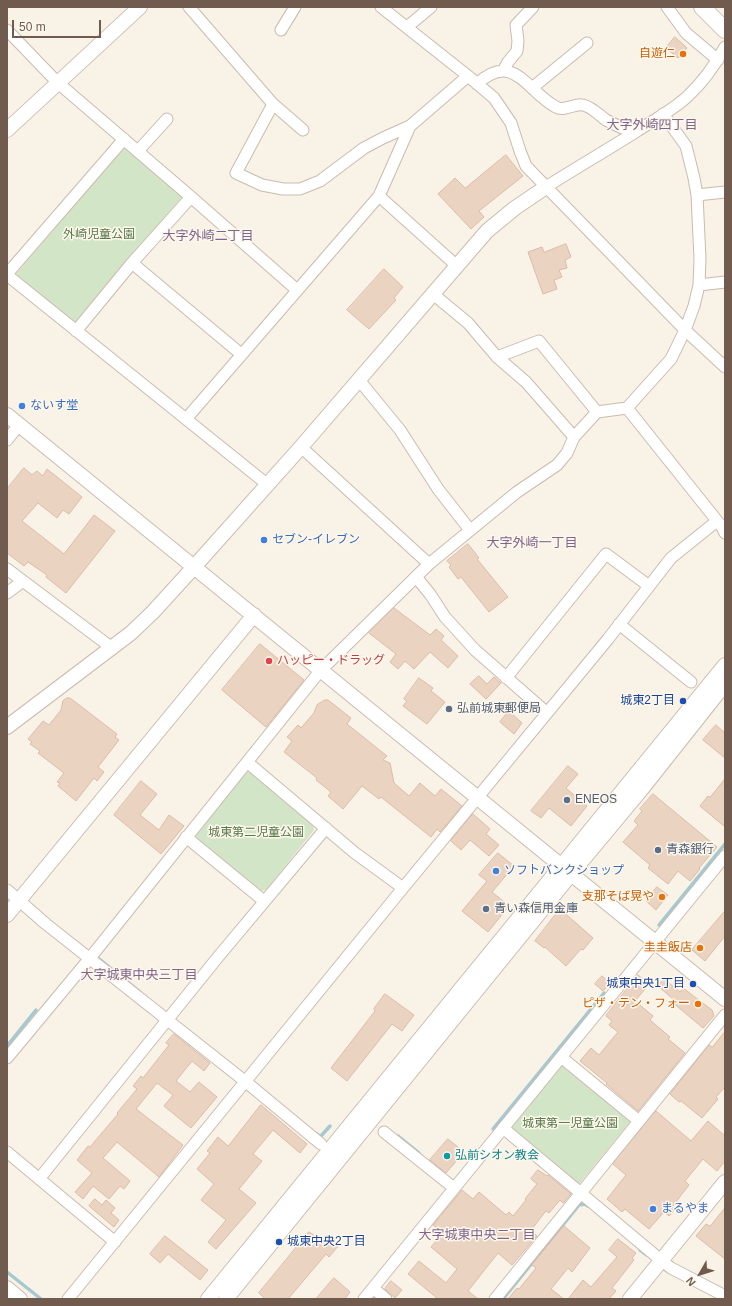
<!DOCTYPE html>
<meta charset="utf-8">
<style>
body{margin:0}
#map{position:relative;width:732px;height:1306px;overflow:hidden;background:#f9f2e7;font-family:Arial,sans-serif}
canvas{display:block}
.frame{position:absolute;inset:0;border:8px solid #705b4e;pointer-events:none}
.north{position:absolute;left:680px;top:1254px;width:40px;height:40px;-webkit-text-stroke:3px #fdf7ec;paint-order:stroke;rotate:231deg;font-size:11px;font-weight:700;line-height:16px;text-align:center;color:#705b4e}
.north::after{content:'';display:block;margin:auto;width:14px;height:18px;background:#705b4e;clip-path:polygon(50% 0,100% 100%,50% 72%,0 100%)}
.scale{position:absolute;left:12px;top:20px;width:89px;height:18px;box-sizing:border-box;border:2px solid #705b4e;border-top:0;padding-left:5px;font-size:12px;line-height:14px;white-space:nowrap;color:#705b4e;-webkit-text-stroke:3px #fdf7ec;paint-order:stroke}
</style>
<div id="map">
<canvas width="732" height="1306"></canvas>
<div class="frame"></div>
<div class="north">N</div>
<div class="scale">50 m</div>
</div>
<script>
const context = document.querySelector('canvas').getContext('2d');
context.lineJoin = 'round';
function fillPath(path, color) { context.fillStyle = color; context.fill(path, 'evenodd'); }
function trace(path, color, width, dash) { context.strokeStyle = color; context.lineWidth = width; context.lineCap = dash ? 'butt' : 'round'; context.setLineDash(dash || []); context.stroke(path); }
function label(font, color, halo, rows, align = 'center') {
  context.font = font + ' Arial,"Noto Sans JP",sans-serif'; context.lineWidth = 3; context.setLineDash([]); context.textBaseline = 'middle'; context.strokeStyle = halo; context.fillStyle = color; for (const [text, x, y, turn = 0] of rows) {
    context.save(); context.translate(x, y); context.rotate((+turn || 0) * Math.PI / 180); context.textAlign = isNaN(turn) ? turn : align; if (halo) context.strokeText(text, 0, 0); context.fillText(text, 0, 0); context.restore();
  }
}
fillPath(new Path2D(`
 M124,147l58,50 -108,126 -58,-49z
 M247,772l6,1 60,51 1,6 -48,60 -7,1 -62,-50 -1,-8z
 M565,1065l65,52v5l-50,61 -4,1 -64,-53 -1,-5 49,-60z`), '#d2e5c7');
trace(new Path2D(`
 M659,925l66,-81
 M98,958l42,34
 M7,1046l29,-36
 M493,1129l111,-136
 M317,1134l3,3 10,-11
 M398,1136l21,17
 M640,1250l7,5
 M7,1272l34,27
 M503,1299l76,-94 6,-1 3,2`), '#a5c9d1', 3.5);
const building = new Path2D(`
 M675,37l12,11 -9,10 -12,-10z
 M506,155l17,21 -44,35 5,6 -13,12 -33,-35 17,-16 10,10z
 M566,244l5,13 -6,3 2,8 -8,2 3,7 -8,3 3,9 -14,5 -15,-42 14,-5 2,5z
 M384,269l19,18 -9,11 2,2 -27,29 -22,-19z
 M24,468l8,7 5,-4 6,5 4,-7 35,28 -13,17 -6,-4 -6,8 -19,-15 -16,18 42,33 30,-39 21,16 -49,62 -20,-16 1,-2 -19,-13 -4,4 -17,-13v-64z
 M468,544l11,14 -2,1 31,38 -19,15 -28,-35 -3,2 -9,-12 2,-2 -4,-4z
 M394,608l36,27 6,-6 8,7 -3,4 17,16 -10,12 -18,-16 -16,17 -9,-8 -7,8 -8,-7 6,-8 -27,-21z
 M260,644l44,36 -38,47 -44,-37z
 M479,676l8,8 7,-7 7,6 -15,16 -16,-15z
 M419,678l14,10 -2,3 14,11 -18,22 -24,-18 4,-5 -3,-2z
 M67,698h3l47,36 -2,3 4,3 -21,27 6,5 -7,9 -3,-3 -18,23 -18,-15 2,-3 -3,-1 7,-9 -26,-20 2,-2 -10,-7 2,-2 -4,-3 15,-18 6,4 12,-15 2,-9z
 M325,700h3l23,18 -4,6 40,32 -4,4 7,3 4,20 15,13 11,-13 15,13 6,-7 21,17 -22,26 -3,-3 -6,8 -50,-40 -2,2 -17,-13 -19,23 -15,-13 3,-4 -15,-12 1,-2 -33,-26 8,-11 -5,-4 11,-12 3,3 13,-15 3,-8z
 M509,711l13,12 -8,11 -14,-12z
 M716,725l9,8v25l-22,-18z
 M568,766l10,8 -12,14 21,18 -16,20 -22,-18 -8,10 -10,-7z
 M725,779v48l-25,-21 8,-10 2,1z
 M141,781l16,13 -17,21 19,15 10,-15 15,11 -23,28 -47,-39z
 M653,794l64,53 -18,21 1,1 -10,12 -12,-10 -10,13 -20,-16 2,-3 -27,-23 15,-17 -4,-4 8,-10 -2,-2z
 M473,814l17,15 -4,5 13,11 -10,11 -19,-16 -9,10 -10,-9z
 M498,853l16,13 -22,26 17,14 -21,26 -26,-21 25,-30 -8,-6z
 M657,887l11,8 -12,15 -10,-9z
 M560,909l33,29 -10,12 -2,-1 -15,17 -21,-19 -1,1 -9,-7z
 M725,911v25l-20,25 -13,-11z
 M638,975l11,9 -14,17 18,15 -3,4 20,17 -2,2 17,14 -47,58 -32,-27 1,-1 -27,-22 11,-13 8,7 19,-23 -9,-7 3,-4 -6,-5z
 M602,976l8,7 -7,8 -8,-7z
 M664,979l16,13 3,-4 29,22 2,6 -11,12 -31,-26 2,-2 -16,-14z
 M385,994l29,21 -12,16 -10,-7 -45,57 -16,-13 44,-57 -1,-2z
 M725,1032v55l-9,10 2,2 -16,19 -21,-17 -2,1 -9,-8 39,-49 3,2z
 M174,1034l36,29 -6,8 -12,-10 -16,20 14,11 9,-10 18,15 -26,31 -27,-22 9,-11 -16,-12 -21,26 47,36 -24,32 -42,-35 -14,16 27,23 -6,8 -4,-3 -11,13 -16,-13 -10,13 -8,-7 17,-19 -15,-13 11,-14 2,1 28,-33 -1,-1 20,-24 -4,-3 8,-10 2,2 26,-33 -3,-2z
 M261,1105l46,39 -7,9 -27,-23 -20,24 9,7 -23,28 17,14 -40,46 -8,-7 18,-22 -25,-20 13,-16 -17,-15 13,-16 -3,-2 11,-14 10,9z
 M656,1111l35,30 17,-20 17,15v25l-8,10 -14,-12 -18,22 4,4 -17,22 3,2 -6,7 -5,-4 -15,17 -24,-20 -3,3 -15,-13 19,-24 -13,-11z
 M448,1139l16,13 -18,21 -16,-13z
 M538,1170l9,6 1,-1 23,19 -8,9 -3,-3 -11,13 -3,-2 -15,19 6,6 -25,29 -14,-12 -30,38 10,8h-40l-30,-25 11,-13 27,22 11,-14 -26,-22 12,-14 -10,-8 29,-35 11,9 6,-7 27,23 3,-3 4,4 13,-16 -1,-1 12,-15 -6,-5z
 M95,1199l7,6 4,-5 9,8 -4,5 8,7 -5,7 -25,-21z
 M725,1208v51l-29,-23 10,-12 4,2z
 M564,1226l26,22 -18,24 -4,-4 -17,21 13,10h-56l9,-11 2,1 17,-21 -4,-3z
 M309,1232l13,9 5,-6 12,10 -10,12 -3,-3 -38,45h-23l-6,-6z
 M165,1236l43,34 -8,10 -32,-26 -8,9 -10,-9z
 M618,1239l18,14 -4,5 2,2 -22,28 4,3 -7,8h-41l15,-19 8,7 26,-30 -8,-7z
 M334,1278l16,14 -5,7h-29z
 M391,1281l11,9 -7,8 -10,-9z`);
fillPath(building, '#ebd3c2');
trace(building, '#dcbba4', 1);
const minor = new Path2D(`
 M189,7l84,97 -37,69 26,12 21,4h17l20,-8 44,-33 19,-10 27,-12 58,-50
 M381,7l87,69 26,22 17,25 9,28 6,15 159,164 40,37
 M667,7l19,26 32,27
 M407,27l24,-20
 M7,30l50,52 134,115 106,93
 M281,30l14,-23
 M503,71l5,-9 9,-11 1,-10 -2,-16 17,-18
 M477,84c37,-34 50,8 79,23 8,5 18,-4 27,-2 9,2 16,10 23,15 9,5 18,9 28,12
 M532,88l55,-45
 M273,104l30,26
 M138,151l29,-32
 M546,187c30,-19 61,-37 91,-56 17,-11 36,-21 51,-35 15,-14 27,-31 37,-49
 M697,195l28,-3
 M379,196l78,70
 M132,263l109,91
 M7,274l117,-135
 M7,275l261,210
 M699,285l26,-3
 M433,294l35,29 29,34 42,-16 58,71
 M76,331l56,-68 59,-66
 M497,357l29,25 48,55
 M359,380l41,50 38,59 32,41
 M627,408l95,119 3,6
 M186,419l193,-223 31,-70
 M7,440l12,-15
 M301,447l128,117
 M7,569l105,79
 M416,577l14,17 15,23 30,33 72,63
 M7,593l16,-12
 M619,624l72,58
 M506,678l100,-124 43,32
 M247,762l108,91 48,35
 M186,837l78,64
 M7,890l39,34 200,158 75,62
 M561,1057l78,64
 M7,1058l83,-100 230,-287 109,-107 88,-72 40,-27 10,-12 7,-16 23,-25 30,-4 44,-49 14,-29 9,-24 5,-21 1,-26 -3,-64 -3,-17 -8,-32 -23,-32
 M503,1128l159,133 9,7 54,28
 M384,1132l70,56
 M7,1152l108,90
 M39,1179l179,-222 108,-129
 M373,1288l13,11
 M68,1299l335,-411 205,-249 63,-81 46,-37
 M364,1299l361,-443
 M495,1299l230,-284`);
const tertiary = new Path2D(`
 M7,130l133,-123
 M7,415l718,584
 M7,727l124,-94 22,-21 41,-45 107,-120 186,-216 28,-23 31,-21
 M7,915l247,-300
 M7,1288l13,11
 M208,1299l517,-634
 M226,1299l345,-425 70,-84 84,-106
 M630,1299l95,-117`);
const secondary = new Path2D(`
 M702,7l23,23`);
trace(minor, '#cabbae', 13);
trace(tertiary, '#cabbae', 16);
trace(secondary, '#cebdaf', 18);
trace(minor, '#fff', 11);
trace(tertiary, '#fff', 14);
trace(secondary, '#fff', 16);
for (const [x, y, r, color] of [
 [683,54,4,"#e8710a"],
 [22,406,4,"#3f7fe0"],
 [264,540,4,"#3f7fe0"],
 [269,661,4,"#e0444e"],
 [683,701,4,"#1a4fb4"],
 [449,709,4,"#5c6f8a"],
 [567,800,4,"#5c6f8a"],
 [658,850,4,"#5c6f8a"],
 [496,871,4,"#3f7fe0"],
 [662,897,4,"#e8710a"],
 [486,909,4,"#5c6f8a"],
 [700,948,4,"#e8710a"],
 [693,984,4,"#1a4fb4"],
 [698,1004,4,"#e8710a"],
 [447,1156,4,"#0f9aa8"],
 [653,1209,4,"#3f7fe0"],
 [279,1242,4,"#1a4fb4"]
]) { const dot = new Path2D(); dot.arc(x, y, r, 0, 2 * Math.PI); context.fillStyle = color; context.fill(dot); trace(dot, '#fdf7ec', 1.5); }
label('12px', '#c56008', '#fdf7ec', [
 ["自遊仁",675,54],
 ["支那そば晃や",654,897],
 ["圭圭飯店",692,948],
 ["ピザ・テン・フォー",690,1004]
], 'right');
label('12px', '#577a4b', '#fdf7ec', [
 ["外崎児童公園",99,235],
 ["城東第二児童公園",256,833],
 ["城東第一児童公園",570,1124]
]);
label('12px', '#366cbe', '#fdf7ec', [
 ["ないす堂",30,406],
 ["セブン-イレブン",272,540],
 ["ソフトバンクショップ",504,871],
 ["まるやま",661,1209]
], 'left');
label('12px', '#be3a42', '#fdf7ec', [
 ["ハッピー・ドラッグ",277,661]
], 'left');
label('12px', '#164399', '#fdf7ec', [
 ["城東2丁目",675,701],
 ["城東中央1丁目",685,984],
 ["城東中央2丁目",287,1242,"left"]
], 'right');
label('12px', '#4e5e75', '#fdf7ec', [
 ["弘前城東郵便局",457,709],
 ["ENEOS",575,800],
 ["青森銀行",666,850],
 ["青い森信用金庫",494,909]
], 'left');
label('12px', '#0d838f', '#fdf7ec', [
 ["弘前シオン教会",455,1156]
], 'left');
label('13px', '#80668c', '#fdf7ec', [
 ["大字外崎四丁目",652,125],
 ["大字外崎二丁目",208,236],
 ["大字外崎一丁目",532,543],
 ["大字城東中央三丁目",139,975],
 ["大字城東中央二丁目",477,1235]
]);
</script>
